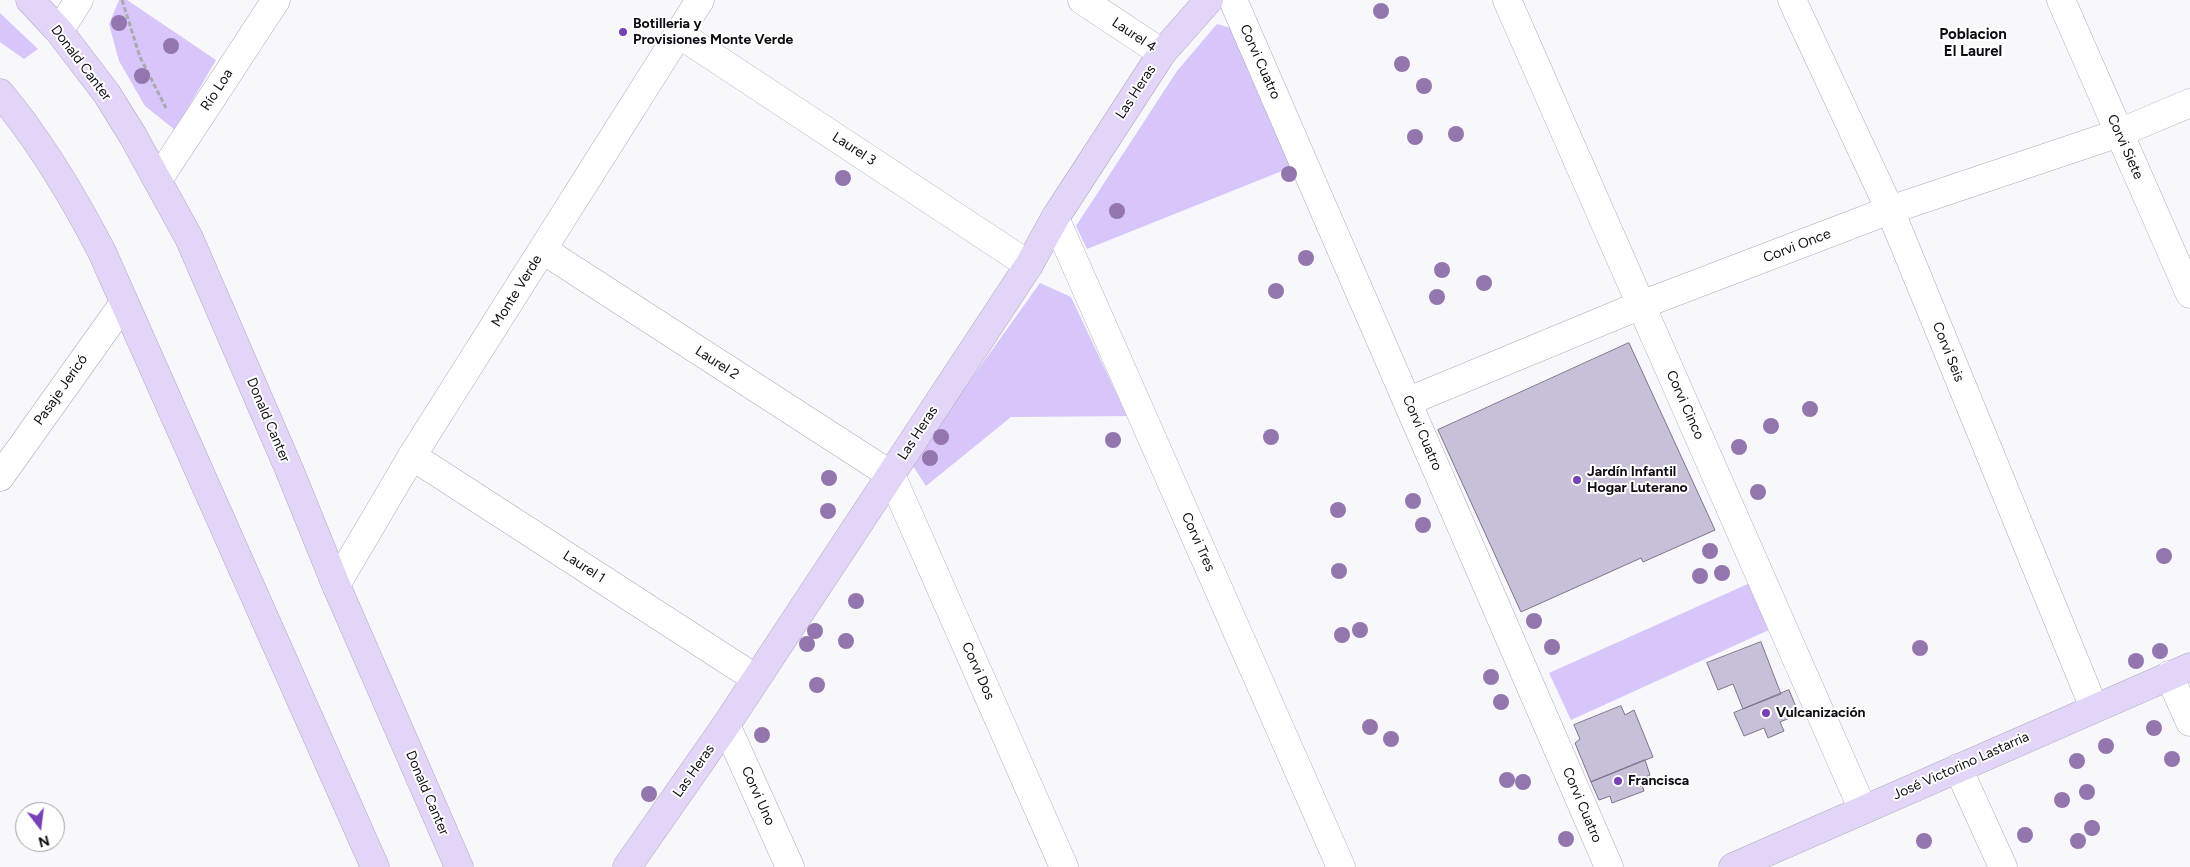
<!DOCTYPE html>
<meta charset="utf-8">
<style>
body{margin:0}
#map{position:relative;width:2190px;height:867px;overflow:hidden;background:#f8f7fb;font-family:Figtree,sans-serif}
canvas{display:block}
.north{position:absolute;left:15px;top:802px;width:50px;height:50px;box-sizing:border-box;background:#fff;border:1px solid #9f9ea1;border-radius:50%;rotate:165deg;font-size:14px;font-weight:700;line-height:20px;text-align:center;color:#0f0c14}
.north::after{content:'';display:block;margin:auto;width:18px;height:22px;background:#7740b7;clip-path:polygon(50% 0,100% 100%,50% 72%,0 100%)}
</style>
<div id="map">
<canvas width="2190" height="867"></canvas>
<div class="north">N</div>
</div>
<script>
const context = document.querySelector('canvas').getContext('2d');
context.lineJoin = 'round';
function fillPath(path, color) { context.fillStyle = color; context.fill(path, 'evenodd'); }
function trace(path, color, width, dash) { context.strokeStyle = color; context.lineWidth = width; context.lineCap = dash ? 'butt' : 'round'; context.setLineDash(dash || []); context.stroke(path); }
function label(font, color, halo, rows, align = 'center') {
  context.font = font + ' Figtree,sans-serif'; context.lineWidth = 4; context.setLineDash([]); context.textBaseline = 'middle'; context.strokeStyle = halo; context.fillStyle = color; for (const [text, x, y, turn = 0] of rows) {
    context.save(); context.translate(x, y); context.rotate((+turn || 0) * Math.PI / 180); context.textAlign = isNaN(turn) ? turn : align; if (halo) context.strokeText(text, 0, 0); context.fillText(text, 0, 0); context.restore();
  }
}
fillPath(new Path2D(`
 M119,0h8l89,60 -41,70 -30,-24 -26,-45 -10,-37z
 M0,13l38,36 -14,10 -24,-17z
 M1217,24l20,6 60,135 -210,84 -11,-23 101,-155z
 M1040,283l31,14 56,119 -116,1 -85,69 -15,-23z
 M1750,583l21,46 -200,91 -22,-47z`), '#d8c5fa');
const building = new Path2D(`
 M1629,343l86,187 -72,32 -2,-4 -120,54 -83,-182z
 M1761,642l20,52 -38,15 -10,-25 -15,6 -11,-27z
 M1789,690l10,24 -19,8 4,9 -16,7 -4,-10 -20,8 -10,-23z
 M1621,706l4,9 9,-5 19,47 -62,25 -16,-39 5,-4 -6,-14z
 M1645,760l5,15 -10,4 4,12 -32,12 -2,-7 -11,4 -8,-18z`);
fillPath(building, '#c8c0d8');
trace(building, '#7c748a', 1);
const street = new Path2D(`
 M1082,0l80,53
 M1233,0l376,867
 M1507,0l356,810
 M1792,0l98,210 204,498
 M2061,0l129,294
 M59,31l20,-31
 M679,34l350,231
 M158,180l118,-180
 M1055,218l286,649
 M543,250l348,225 173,392
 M1409,401l232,-96 249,-95 229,-77 71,-30
 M412,456l343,222
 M0,477l124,-174
 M336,585l76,-129 288,-456
 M2169,675l21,47
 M726,725l64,142
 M1958,768l45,99`);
const secondary = new Path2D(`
 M30,0l29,31 48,63 26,42 56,102 100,231 47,116 123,282
 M0,93c41,49 73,103 102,159l273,615
 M627,867l99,-142 303,-460 26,-47 107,-165 47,-53
 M1733,867l457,-200`);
trace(street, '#b0a8bf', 29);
trace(secondary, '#b0a8bf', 29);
trace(new Path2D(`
 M122,0l18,57 26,51`), '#aaa9ae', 3, [5, 2.5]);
trace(street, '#fff', 28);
trace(secondary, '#e3d5f8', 28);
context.fillStyle = '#9376ad';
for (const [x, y] of [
 [1381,11],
 [119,23],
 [171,46],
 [1402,64],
 [142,76],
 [1424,86],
 [1456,134],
 [1415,137],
 [1289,174],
 [843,178],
 [1117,211],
 [1306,258],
 [1442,270],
 [1484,283],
 [1276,291],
 [1437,297],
 [1810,409],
 [1771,426],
 [941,437],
 [1271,437],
 [1113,440],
 [1739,447],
 [930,458],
 [829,478],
 [1758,492],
 [1413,501],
 [1338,510],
 [828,511],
 [1423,525],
 [1710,551],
 [2164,556],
 [1339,571],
 [1722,573],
 [1700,576],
 [856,601],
 [1534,621],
 [1360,630],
 [815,631],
 [1342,635],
 [846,641],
 [807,644],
 [1552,647],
 [1920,648],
 [2160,651],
 [2136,661],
 [1491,677],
 [817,685],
 [1501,702],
 [1370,727],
 [2154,728],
 [762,735],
 [1391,739],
 [2106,746],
 [2172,759],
 [2077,761],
 [1507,780],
 [1523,782],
 [2087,792],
 [649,794],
 [2062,800],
 [2092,828],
 [2025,835],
 [1566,839],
 [1924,841],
 [2078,841]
]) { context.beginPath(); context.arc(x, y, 8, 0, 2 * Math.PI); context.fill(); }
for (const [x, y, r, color] of [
 [623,32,5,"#7740b7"],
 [1577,480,5,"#7740b7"],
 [1766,713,5,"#7740b7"],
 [1618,781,5,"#7740b7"]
]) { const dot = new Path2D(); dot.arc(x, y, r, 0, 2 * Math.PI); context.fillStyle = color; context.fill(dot); trace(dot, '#fff', 2); }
label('bold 14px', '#0f0c14', '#fff', [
 ["Botilleria y",633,24],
 ["Provisiones Monte Verde",633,40],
 ["Jardín Infantil",1587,472],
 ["Hogar Luterano",1587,488],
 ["Vulcanización",1776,713],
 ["Francisca",1628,781]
], 'left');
label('14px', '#0f0c14', '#fff', [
 ["Laurel 4",1134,35,34],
 ["Corvi Cuatro",1260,62,66],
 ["Donald Canter",81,63,53],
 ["Río Loa",217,90,-57],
 ["Las Heras",1136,92,-57],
 ["Corvi Siete",2125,147,66],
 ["Laurel 3",854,149,33],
 ["Corvi Once",1797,246,-21],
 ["Monte Verde",517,291,-58],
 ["Corvi Seis",1948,352,68],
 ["Laurel 2",717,363,33],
 ["Pasaje Jericó",61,390,-55],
 ["Corvi Cinco",1685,405,66],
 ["Donald Canter",268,420,67],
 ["Las Heras",918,433,-57],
 ["Corvi Cuatro",1422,433,67],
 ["Corvi Tres",1198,542,66],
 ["Laurel 1",584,567,33],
 ["Corvi Dos",978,671,66],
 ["José Victorino Lastarria",1961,766,-24],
 ["Las Heras",694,771,-55],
 ["Donald Canter",427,793,67],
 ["Corvi Uno",758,796,66],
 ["Corvi Cuatro",1582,805,67]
]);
label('bold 15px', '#0f0c14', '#fff', [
 ["Poblacion",1973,35],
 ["El Laurel",1973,52]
]);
</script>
